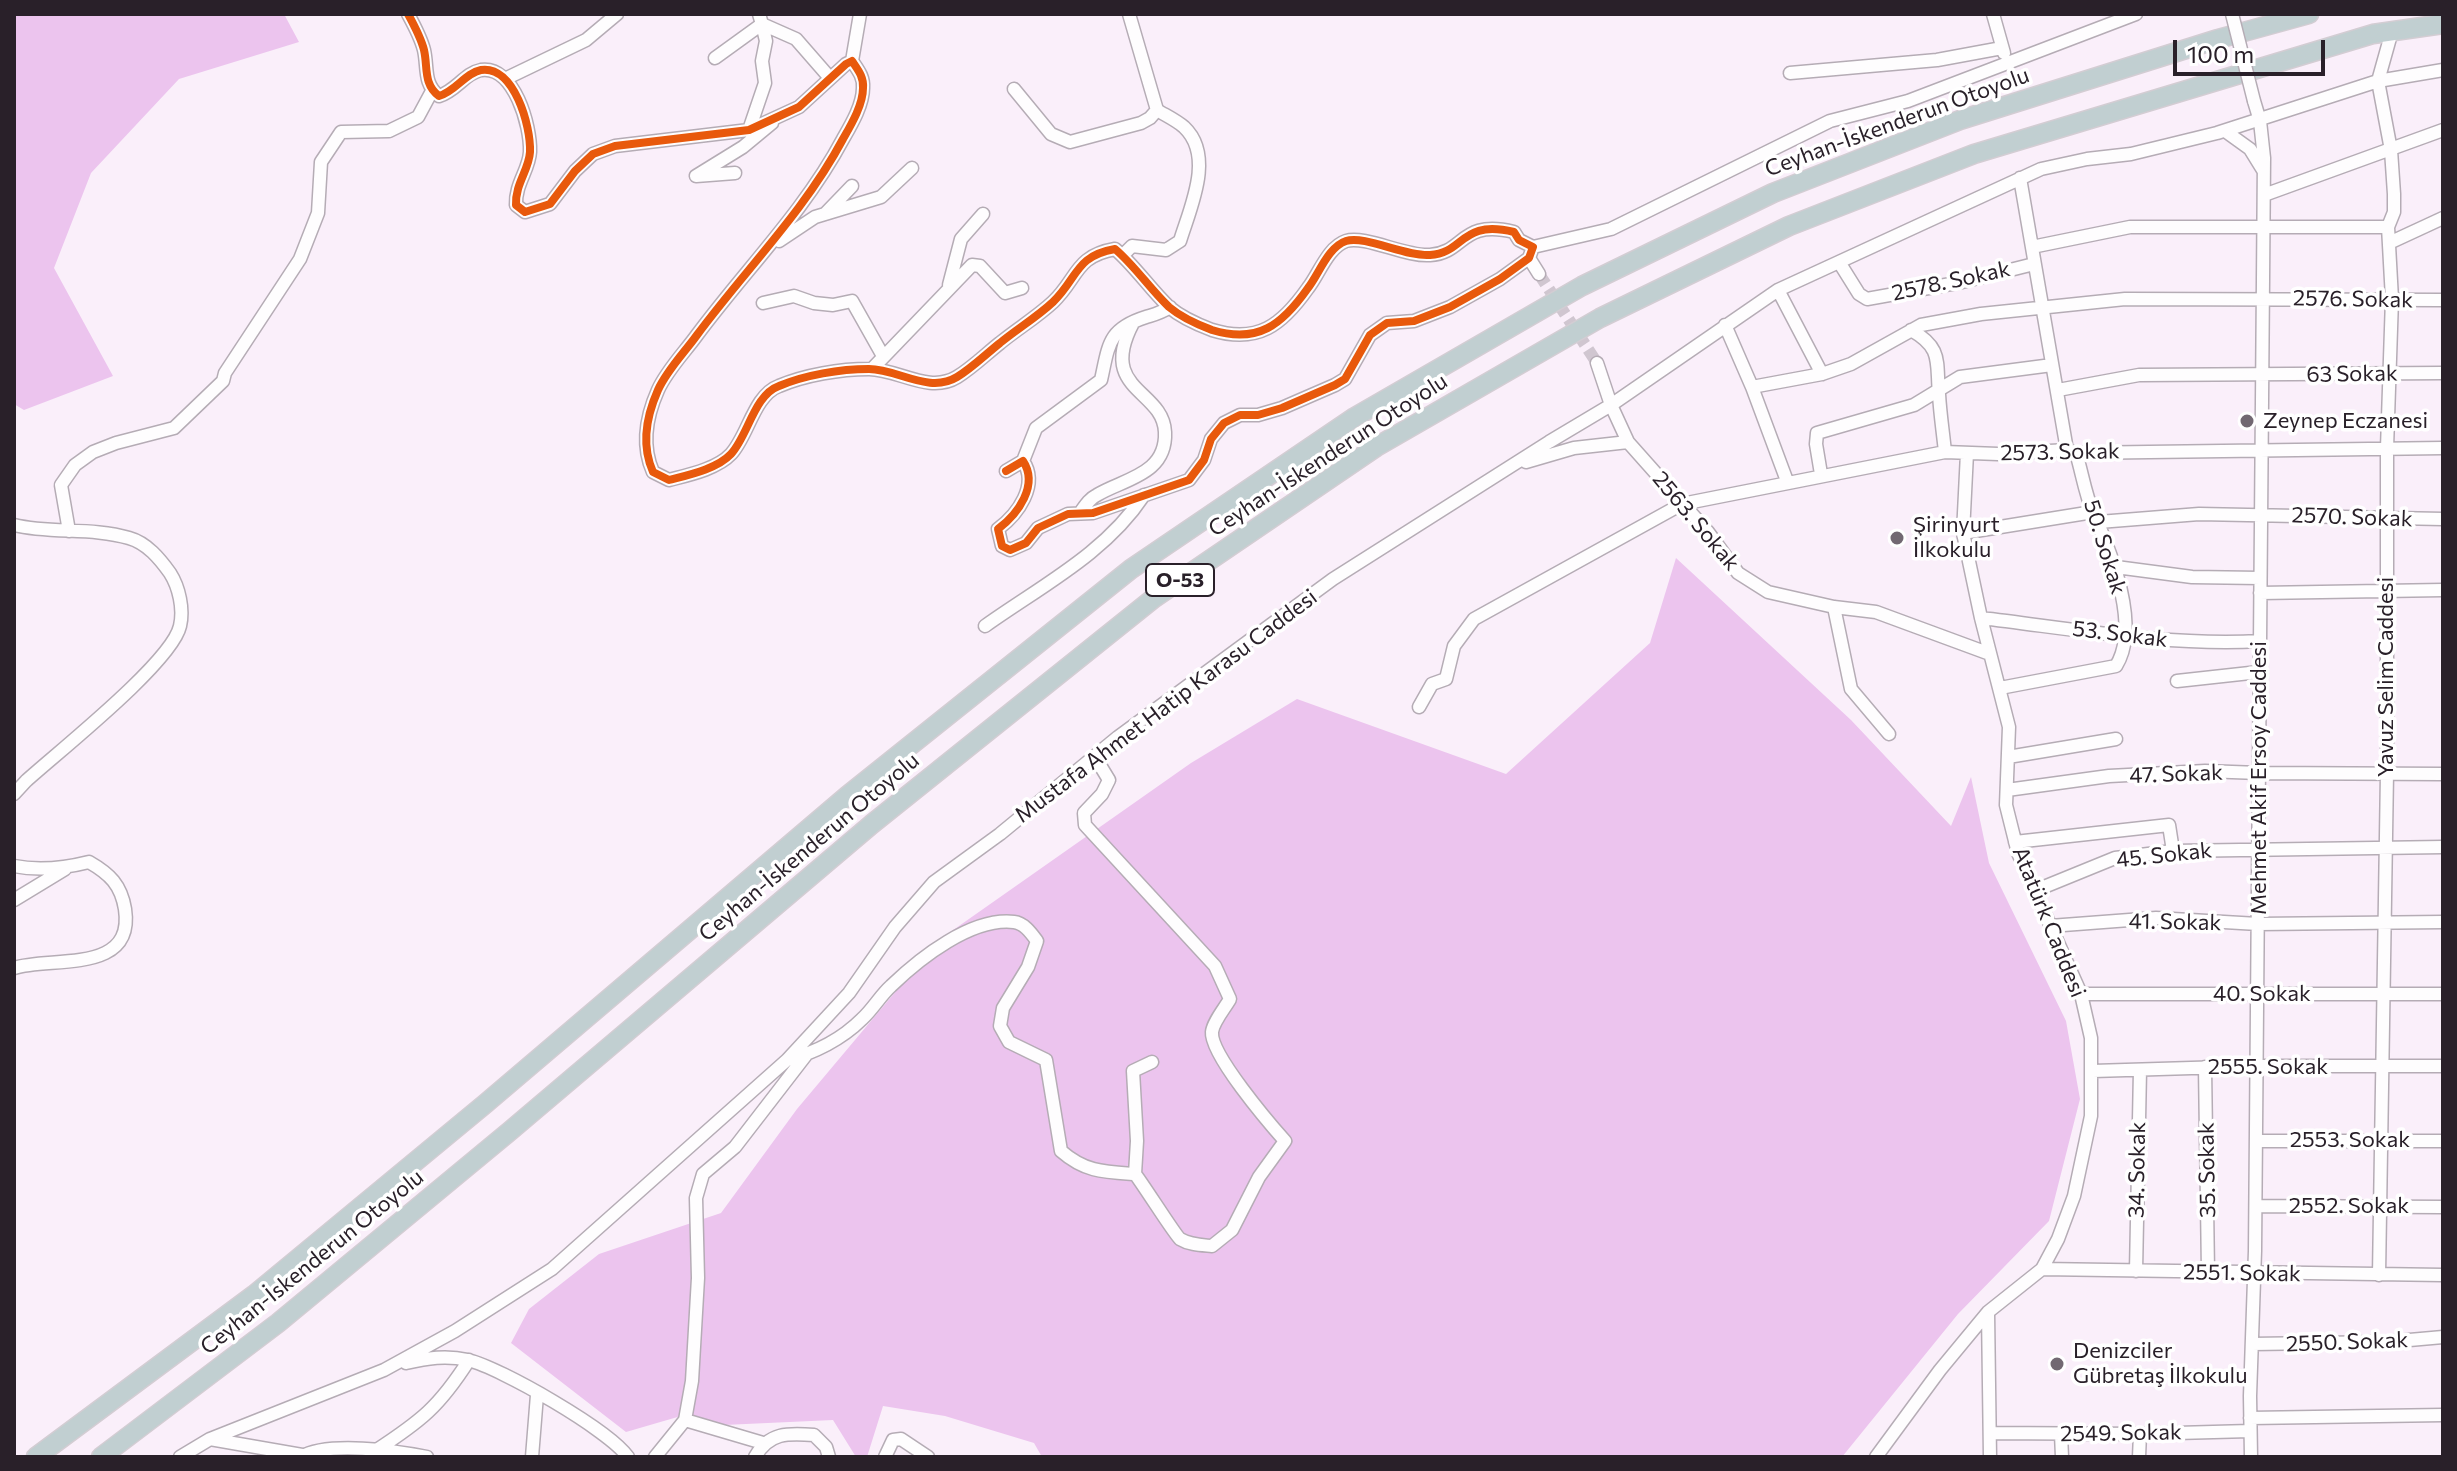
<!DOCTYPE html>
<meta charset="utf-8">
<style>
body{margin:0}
#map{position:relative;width:2457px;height:1471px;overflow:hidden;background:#faeffa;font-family:Commissioner,sans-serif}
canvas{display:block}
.frame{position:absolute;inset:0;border:16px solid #292029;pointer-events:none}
.scale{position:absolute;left:2173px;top:40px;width:152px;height:36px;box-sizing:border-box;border:4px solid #292029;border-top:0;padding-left:10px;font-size:24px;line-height:28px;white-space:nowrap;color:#292029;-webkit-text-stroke:6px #fff;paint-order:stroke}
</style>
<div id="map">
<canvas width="2457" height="1471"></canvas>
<div class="frame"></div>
<div class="scale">100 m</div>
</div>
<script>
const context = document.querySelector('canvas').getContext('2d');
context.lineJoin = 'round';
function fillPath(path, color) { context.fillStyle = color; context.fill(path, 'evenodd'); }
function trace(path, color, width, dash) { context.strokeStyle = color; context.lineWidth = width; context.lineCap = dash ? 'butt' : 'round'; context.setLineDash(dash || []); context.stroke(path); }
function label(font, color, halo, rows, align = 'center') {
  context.font = font + ' Commissioner,sans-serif'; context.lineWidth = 7; context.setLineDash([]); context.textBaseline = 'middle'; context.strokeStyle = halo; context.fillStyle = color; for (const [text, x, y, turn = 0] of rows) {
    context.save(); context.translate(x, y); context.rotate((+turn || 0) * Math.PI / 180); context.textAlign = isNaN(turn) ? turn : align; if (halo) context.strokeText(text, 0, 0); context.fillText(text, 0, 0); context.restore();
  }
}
fillPath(new Path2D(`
 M14,14h270l15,28 -120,37 -88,94 -37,95 59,108 -89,34 -10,-6z
 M1676,558l175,162 100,106 20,-49 18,86 77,158 14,78 -31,122 -91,93 -116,143h-800l-8,-14 -89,-27 -62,-10 -16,51h-11l-23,-37 -109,5 -43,-9 -55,16 -115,-89 18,-34 70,-55 122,-41 76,-104 142,-169 252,-177 106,-64 209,75 144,-131z`), '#ecc4ee');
trace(new Path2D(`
 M1539,274l58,89`), '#d0c6d0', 12, [12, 6]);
const minor = new Path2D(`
 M408,14c6,11 13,24 16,36 4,17 -1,34 15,46 17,-5 26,-23 42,-26 33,-5 50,56 49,82 -1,18 -15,32 -14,53l9,7 25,-8 25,-33 18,-17 22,-8 134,-16 50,-23 47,-43 6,-3c6,9 12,16 11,27 0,17 -12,37 -20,51 -39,73 -97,130 -146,196 -13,18 -30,35 -39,55 -12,27 -17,55 -5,82l16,8c19,-5 48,-11 62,-26 17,-18 23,-59 48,-68 26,-11 61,-17 90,-17 29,0 60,25 88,8 15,-9 29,-23 43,-34 17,-14 37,-26 53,-41 25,-24 22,-46 62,-53 20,17 35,40 54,58 13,11 27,17 43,23 46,14 70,-5 96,-42 11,-14 20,-41 38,-47 19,-6 60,16 84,14 35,-2 30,-36 84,-23l5,8 14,7 -4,11 -29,21 -50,28 -36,14 -27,2 -17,12 -25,44 -10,6 -53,23 -24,7h-18l-16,8 -13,16 -7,21 -15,20 -96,33 -25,1 -30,14 -12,15 -16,7 -8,-4 -4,-17c20,-15 41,-44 25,-68l-17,10
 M759,14l3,10 34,15 34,39
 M1993,14l11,39
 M715,58l47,-34 4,17 -4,20 3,22 -16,47
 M852,61l8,-47
 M1790,73l147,-13 65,-12
 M507,78l79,-38 31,-26
 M1014,89l37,45 19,8 71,-19 9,-5 7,-8
 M2225,131l25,18 13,21
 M735,173l-39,3 47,-29 29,-24
 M2020,178l47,272
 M2264,195l179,-65
 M825,214l27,-28
 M779,241l36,-24 66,-20 31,-29
 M2389,243l54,-25
 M1533,247l78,-18 219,-108 78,-20 228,-87
 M2032,247l98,-20h258
 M1123,255l9,-9 34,4 14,-9c10,-33 35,-85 4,-114 -8,-7 -19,-12 -27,-17l-28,-96
 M1529,258l10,16
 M1839,262l20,32 8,5 95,-17 72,-18
 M949,285l12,-46 22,-25
 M1778,290l44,84
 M763,303l31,-7 20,7 19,2 19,-4 31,55
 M1725,325l27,62 35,94
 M1911,330c32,18 25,32 28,64 1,19 4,38 6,58
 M1597,363l14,42 17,37 80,90 30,41 30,19 66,15 42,5 114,42
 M872,369l100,-104 8,1 25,27 17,-5
 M1752,387l70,-13 29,-10 70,-39 60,-11 144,-15 318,1
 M2058,390l81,-15 304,-2
 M1023,461l13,-33 65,-48c8,-36 7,-51 45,-63 10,-3 15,-4 24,-10
 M1526,462l48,-14 54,-6
 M1821,474l-5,-30 1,-11 97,-28 46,-28 92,-12
 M1080,513c5,-7 9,-14 17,-18 26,-16 70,-20 68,-63 -2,-43 -68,-41 -32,-109
 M2099,522l100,-8 244,5
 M14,525c37,9 78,2 115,13 18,5 31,21 41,35 9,14 14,36 10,53 -8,36 -122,126 -154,155l-12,13
 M69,531l-8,-46 14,-20 18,-13 23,-9 58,-15 49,-47 2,-8 75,-114 18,-46 3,-51 20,-30 48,-1 29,-14 14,-26
 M1963,533l130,-21
 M2116,567l76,10 68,1
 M2260,593l183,-3
 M1834,607l17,82 38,45
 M1981,618c93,11 185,28 279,23
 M985,626c56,-40 120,-72 159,-131
 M2177,681l82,-9
 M2000,688l116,-22c25,-40 -5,-114 -23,-154 -8,-18 -11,-40 -17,-59
 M1419,707l13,-23 14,-5 8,-33 20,-27 208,-115 263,-52 53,2 69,-4 9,3 367,-5
 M2008,757l108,-18
 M2007,790l102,-14 96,-5 54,2 184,1
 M2015,842l154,-17 4,26
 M14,866c25,5 51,2 75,-4 21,12 32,23 36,47 10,66 -74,47 -111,59
 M2034,891l81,-33 58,-7 270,-4
 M14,900l51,-31
 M2050,926l106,-8 102,6 185,-2
 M2081,994h362
 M787,1060c27,-7 55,-21 75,-41 11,-10 18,-23 29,-33 29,-28 81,-69 123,-64 10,1 17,11 23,19l-9,26 -25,41 -3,18 9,16 37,18 15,91c24,21 43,21 74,23 8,10 40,61 45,65 10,6 21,6 32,7l20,-16 27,-53 26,-36c-16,-18 -75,-87 -73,-109 1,-10 13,-24 18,-33l-15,-33 -130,-141 -1,-12 18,-19 7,-14 -14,-23
 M2205,1067l3,205
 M2093,1071l164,-5h186
 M2256,1141h187
 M1135,1174l2,-33 -4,-70 19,-9
 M2256,1206l187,1
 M2042,1269l401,6
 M2136,1271l4,-201
 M2379,1275l8,-502v-325l5,-149 -4,-72 6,-15v-18l-3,-44 -13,-69 14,-50
 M1988,1312l2,145
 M2252,1344l135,-2 56,-5
 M406,1363c21,-5 40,-8 62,-3 33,8 141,70 160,97
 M2250,1418l193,-3
 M685,1420l78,23
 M1991,1433l149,1 110,-3
 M2061,1434l1,23
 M210,1439l92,16
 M375,1451c46,-30 64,-44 94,-91
 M180,1457l30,-18 174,-69 71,-39 97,-62 235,-209 62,-67 46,-66 39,-45 66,-48 118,-97 215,-158 216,-137 62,-37 167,-115 263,-121 46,-10 44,-5 86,-21 161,-52 65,-11
 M301,1457c27,-16 95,-6 126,0
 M532,1457l5,-62
 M655,1457l30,-37 7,-39 6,-103 -2,-80 7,-24 32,-27 71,-92
 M755,1457c14,-25 33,-24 59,-22l12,12 3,10
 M885,1457l8,-17 8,-1 27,18
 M1876,1457l64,-87 48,-58 54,-43 16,-30 16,-43 17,-80v-78l-10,-44 -63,-141 -12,-48 3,-78 -28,-109 -18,-85 4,-80
 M2139,1457l1,-23
 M2251,1457l-1,-61 5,-145 9,-1093 -4,-37 -6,-20`);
const highway = new Path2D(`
 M36,1457l218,-162 231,-191 362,-308 284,-227 224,-152 227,-131 191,-93 187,-73 258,-81 91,-25
 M101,1457l177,-134 232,-192 362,-307 282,-226 222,-151 224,-129 189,-92 185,-72 399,-120 70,-10`);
trace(minor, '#b5acb5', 15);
trace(highway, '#d3cdd3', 21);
trace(minor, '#fefdfe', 12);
trace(highway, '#c1cfd1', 18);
const minorBridge = new Path2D(`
 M2232,14l22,87`);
trace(minorBridge, '#b5acb5', 15, []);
trace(minorBridge, '#fefdfe', 12);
trace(new Path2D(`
 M408,14c6,11 13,24 16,36 4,17 -1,34 15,46 17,-5 26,-23 42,-26 33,-5 50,56 49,82 -1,18 -15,32 -14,53l9,7 25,-8 25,-33 18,-17 22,-8 134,-16 50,-23 47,-43 6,-3c6,9 12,16 11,27 0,17 -12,37 -20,51 -39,73 -97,130 -146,196 -13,18 -30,35 -39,55 -12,27 -17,55 -5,82l16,8c19,-5 48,-11 62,-26 17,-18 23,-59 48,-68 26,-11 61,-17 90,-17 29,0 60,25 88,8 15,-9 29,-23 43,-34 17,-14 37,-26 53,-41 25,-24 22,-46 62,-53 20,17 35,40 54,58 13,11 27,17 43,23 46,14 70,-5 96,-42 11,-14 20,-41 38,-47 19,-6 60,16 84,14 35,-2 30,-36 84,-23l5,8 14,7 -4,11 -29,21 -50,28 -36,14 -27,2 -17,12 -25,44 -10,6 -53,23 -24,7h-18l-16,8 -13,16 -7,21 -15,20 -96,33 -25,1 -30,14 -12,15 -16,7 -8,-4 -4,-17c20,-15 41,-44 25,-68l-17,10`), '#e8590c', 8);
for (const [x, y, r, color] of [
 [2247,421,8,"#726872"],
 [1897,538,8,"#726872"],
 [2057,1364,8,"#726872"]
]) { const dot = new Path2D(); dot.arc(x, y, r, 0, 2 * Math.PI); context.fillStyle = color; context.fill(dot); trace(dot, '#fff', 3); }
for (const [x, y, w] of [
 [1180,580,68]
]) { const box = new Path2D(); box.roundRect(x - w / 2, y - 16, w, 32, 6); context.fillStyle = '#fff'; context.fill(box); trace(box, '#292029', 2); }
label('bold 20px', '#292029', null, [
 ["O-53",1180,580]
]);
label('22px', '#292029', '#fff', [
 ["Ceyhan-İskenderun Otoyolu",1897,122,-20],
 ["2578. Sokak",1951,281,-12],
 ["2576. Sokak",2353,299,1],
 ["63 Sokak",2352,374,-1],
 ["2573. Sokak",2060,452,-1],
 ["Ceyhan-İskenderun Otoyolu",1328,455,-33],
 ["2570. Sokak",2352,517,2],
 ["2563. Sokak",1696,521,50],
 ["50. Sokak",2105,547,73],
 ["53. Sokak",2120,634,7],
 ["Yavuz Selim Caddesi",2386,677,-90],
 ["Mustafa Ahmet Hatip Karasu Caddesi",1166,706,-37],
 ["47. Sokak",2176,774,-2],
 ["Mehmet Akif Ersoy Caddesi",2259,778,-90],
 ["Ceyhan-İskenderun Otoyolu",809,847,-40],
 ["45. Sokak",2164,855,-6],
 ["Atatürk Caddesi",2049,922,68],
 ["41. Sokak",2175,922,1],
 ["40. Sokak",2262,994],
 ["2555. Sokak",2268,1067],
 ["2553. Sokak",2350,1140],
 ["34. Sokak",2137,1170,-89],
 ["35. Sokak",2207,1170,-91],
 ["2552. Sokak",2349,1206],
 ["Ceyhan-İskenderun Otoyolu",312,1262,-39],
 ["2551. Sokak",2242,1273,1],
 ["2550. Sokak",2347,1342,-2],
 ["2549. Sokak",2121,1433,-1]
]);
label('22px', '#292029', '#fff', [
 ["Zeynep Eczanesi",2263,421],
 ["Şirinyurt",1913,525],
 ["İlkokulu",1913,550],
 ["Denizciler",2073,1351],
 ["Gübretaş İlkokulu",2073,1376]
], 'left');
</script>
